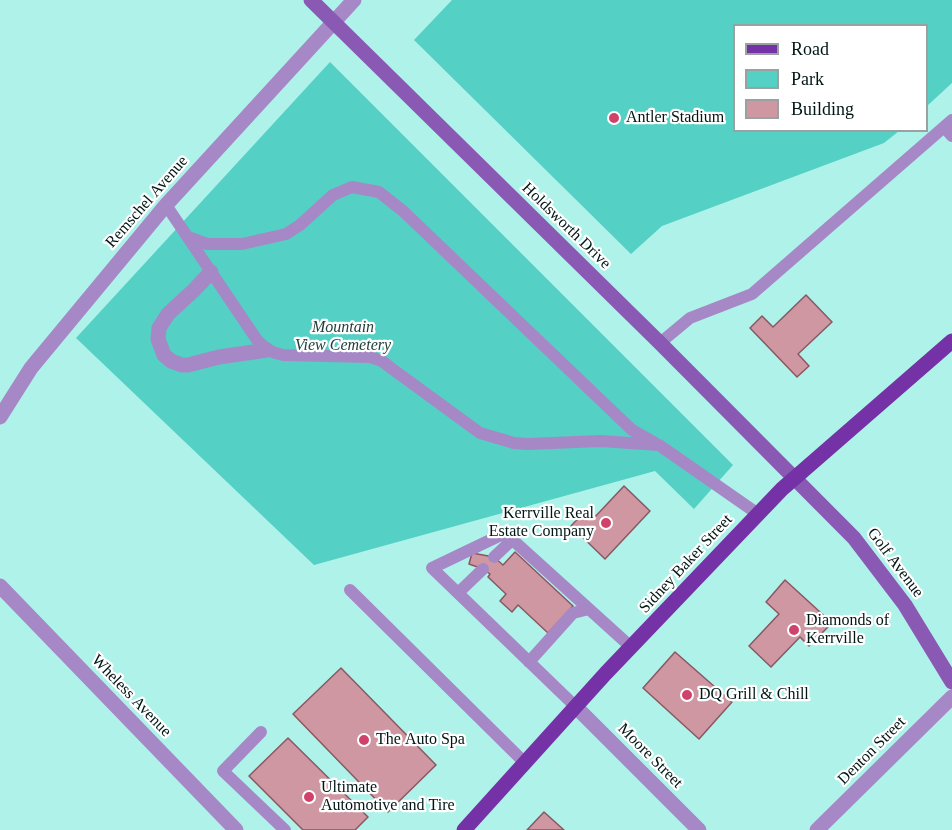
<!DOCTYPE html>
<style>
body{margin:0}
#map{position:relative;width:952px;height:830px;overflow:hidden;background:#aff2ea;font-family:Georgia,serif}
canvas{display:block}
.legend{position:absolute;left:733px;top:24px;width:195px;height:108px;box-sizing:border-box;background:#fff;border:2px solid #99a2a1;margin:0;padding:8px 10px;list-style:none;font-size:18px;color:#001614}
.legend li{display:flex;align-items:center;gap:12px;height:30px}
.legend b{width:30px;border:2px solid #99a2a1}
</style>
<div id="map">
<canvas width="952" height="830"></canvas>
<ul class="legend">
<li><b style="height:8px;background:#7532a6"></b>Road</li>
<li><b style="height:16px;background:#54d0c5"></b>Park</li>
<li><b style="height:16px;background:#cf97a1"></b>Building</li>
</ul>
</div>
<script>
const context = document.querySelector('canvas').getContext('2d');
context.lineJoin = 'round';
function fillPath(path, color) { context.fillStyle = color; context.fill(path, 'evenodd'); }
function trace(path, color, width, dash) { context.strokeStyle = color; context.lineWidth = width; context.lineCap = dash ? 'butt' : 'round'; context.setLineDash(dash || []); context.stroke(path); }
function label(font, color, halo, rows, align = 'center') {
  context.font = font + ' Georgia,serif'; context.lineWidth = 4.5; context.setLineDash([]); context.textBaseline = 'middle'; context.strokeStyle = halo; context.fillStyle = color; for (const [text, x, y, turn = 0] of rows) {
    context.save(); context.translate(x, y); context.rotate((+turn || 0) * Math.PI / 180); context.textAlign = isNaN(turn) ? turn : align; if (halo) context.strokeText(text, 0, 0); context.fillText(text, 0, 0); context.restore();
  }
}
fillPath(new Path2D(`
 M452,0h500v83l-25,23 -1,-80h-192v104l165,1 -15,12 -222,83 -31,28 -217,-214z
 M330,62l403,403 -39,44 -39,-38 -341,94 -238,-227z`), '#54d0c5');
const building = new Path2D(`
 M806,295l26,27 -34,32 11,12 -12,11 -47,-49 12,-12 11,11z
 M624,486l26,25 -45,48 -34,-33 13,-14 9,7z
 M515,552l58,54 -25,27 -30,-28 -6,7 -12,-11 6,-7 -18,-17 2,-3 -7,-5 -14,-5 3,-11 22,4 9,8z
 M785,580l47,43 -23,23 -9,-9 -29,30 -22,-21 30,-32 -13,-12z
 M675,652l57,50 -33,37 -56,-51z
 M341,668l95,97 -48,47 -95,-98z
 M288,738l80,79 -13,13h-52l-54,-54z
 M544,812l20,18h-37z`);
fillPath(building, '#cf97a1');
trace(building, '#895761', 1.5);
trace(new Path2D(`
 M944,127l8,9
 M166,205l91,135c10,10 13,12 26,15l87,2 12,4 9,7 89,65 34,10 13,1 74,-3 58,4 99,69
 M188,237l19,7h35l44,-10 14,-9 33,-30 19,-8 27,5 24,19 229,219 23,13
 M660,343l30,-25 62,-24 200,-174
 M494,557l18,-17
 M350,590l175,173
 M458,593l25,-24
 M529,662l44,-49 16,-4
 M576,707l-144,-139 73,-35 126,114
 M261,732l-38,39 62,59`), '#a788c6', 12);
trace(new Path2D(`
 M211,272l-17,18 -26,24 -9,14 -1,11 6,16 7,6 11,4h6l31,-8 48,-7
 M0,417l31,-49 135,-163 188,-205
 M0,586l236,244
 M576,707l123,123
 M817,830l135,-133`), '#a788c6', 15);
trace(new Path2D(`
 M311,0l349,343 194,195 51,67 47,77`), '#8a59b4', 15);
trace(new Path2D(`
 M464,830l142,-157 176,-184 170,-148`), '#7532a6', 15);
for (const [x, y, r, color] of [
 [614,118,6,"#d0416b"],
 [606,523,6,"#d0416b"],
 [794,630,6,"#d0416b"],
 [687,695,6,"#d0416b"],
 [364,740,6,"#d0416b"],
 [309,797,6,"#d0416b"]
]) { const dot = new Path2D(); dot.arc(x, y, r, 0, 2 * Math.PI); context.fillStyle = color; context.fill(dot); trace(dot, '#fff', 2); }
label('16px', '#001614', '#fff', [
 ["Antler Stadium",626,118],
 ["Kerrville Real",594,514,"right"],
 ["Estate Company",594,532,"right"],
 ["Diamonds of",806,621],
 ["Kerrville",806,639],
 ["DQ Grill & Chill",699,695],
 ["The Auto Spa",376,740],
 ["Ultimate",321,788],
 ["Automotive and Tire",321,806]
], 'left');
label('16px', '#001614', '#fff', [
 ["Remschel Avenue",147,202,-49],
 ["Holdsworth Drive",566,226,44],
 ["Golf Avenue",895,563,53],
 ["Sidney Baker Street",686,564,-47],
 ["Wheless Avenue",131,696,46],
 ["Denton Street",872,751,-45],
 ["Moore Street",650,756,45]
]);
label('italic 16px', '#213f3c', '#fff', [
 ["Mountain",343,328],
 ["View Cemetery",343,346]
]);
</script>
